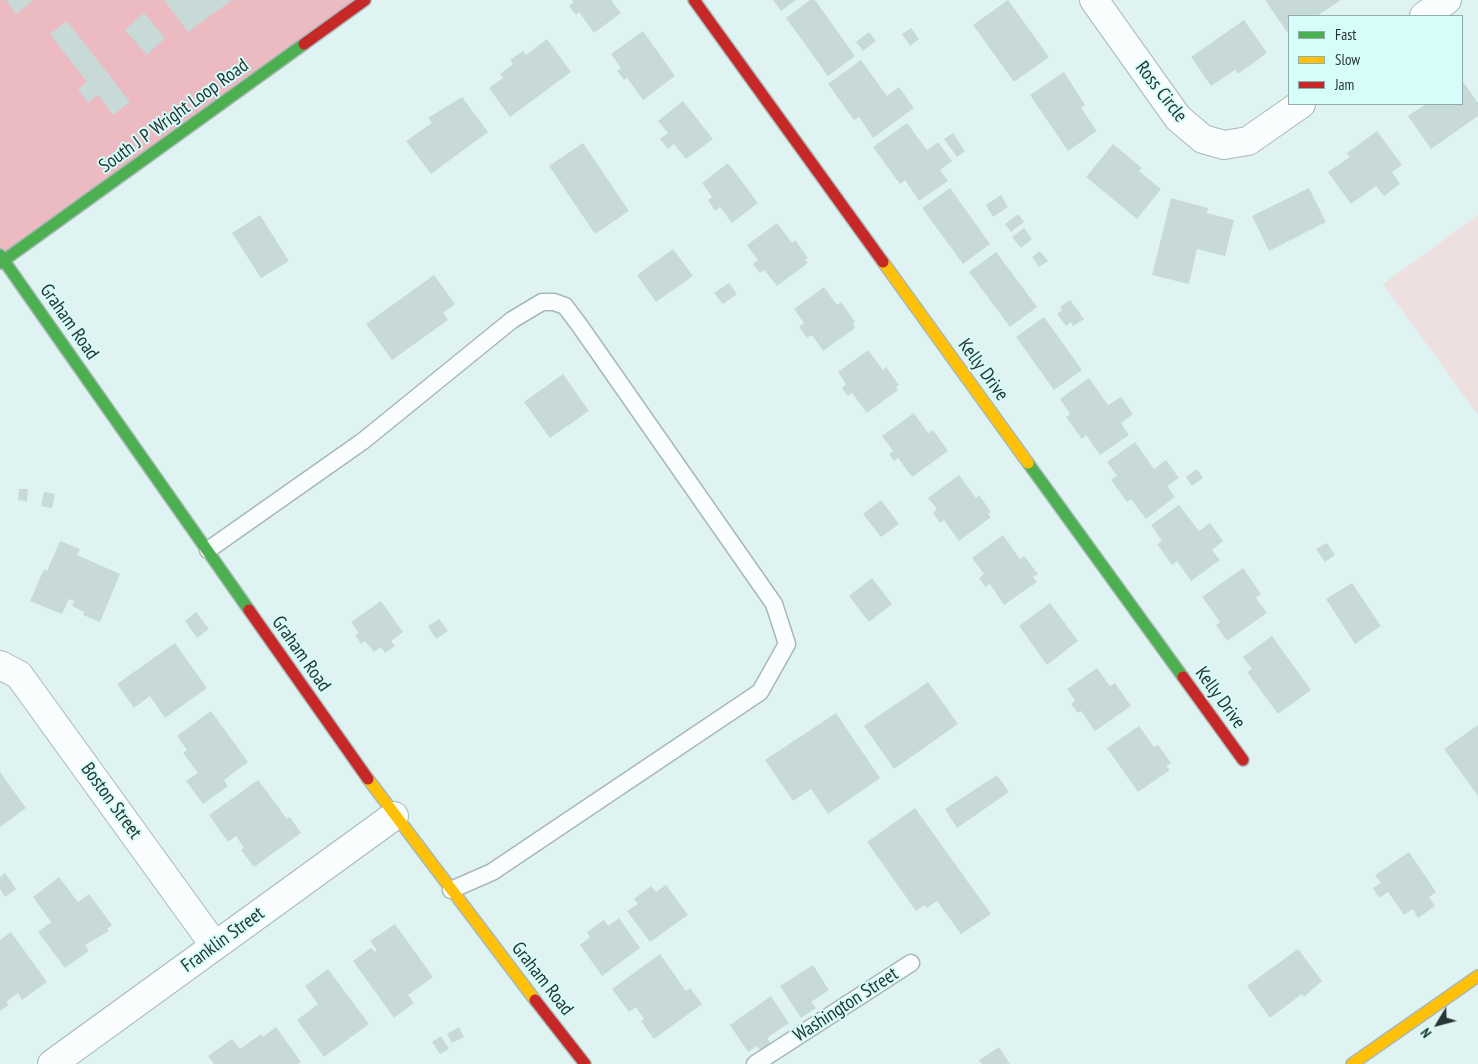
<!DOCTYPE html>
<style>
body{margin:0}
#map{position:relative;width:1478px;height:1064px;overflow:hidden;background:#dff4f2;font-family:"PT Sans Narrow",sans-serif}
canvas{display:block}
.legend{position:absolute;left:1288px;top:15px;width:175px;height:90px;box-sizing:border-box;background:#d6fdf9;border:1px solid #90adaa;margin:0;padding:6px 9px;list-style:none;font-size:15px;color:#273634}
.legend li{display:flex;align-items:center;gap:10px;height:25px}
.legend b{width:25px;border:1px solid #90adaa}
.north{position:absolute;left:1413px;top:999px;width:50px;height:50px;-webkit-text-stroke:4px #d6fdf9;paint-order:stroke;rotate:233deg;font-size:14px;font-weight:700;line-height:20px;text-align:center;color:#273634}
.north::after{content:'';display:block;margin:auto;width:18px;height:22px;background:#273634;clip-path:polygon(50% 0,100% 100%,50% 72%,0 100%)}
</style>
<div id="map">
<canvas width="1478" height="1064"></canvas>
<ul class="legend">
<li><b style="height:6px;background:#4caf50"></b>Fast</li>
<li><b style="height:6px;background:#ffc107"></b>Slow</li>
<li><b style="height:6px;background:#c62828"></b>Jam</li>
</ul>
<div class="north">N</div>
</div>
<script>
const context = document.querySelector('canvas').getContext('2d');
context.lineJoin = 'round';
function fillPath(path, color) { context.fillStyle = color; context.fill(path, 'evenodd'); }
function trace(path, color, width, dash) { context.strokeStyle = color; context.lineWidth = width; context.lineCap = dash ? 'butt' : 'round'; context.setLineDash(dash || []); context.stroke(path); }
function label(font, color, halo, rows, align = 'center') {
  context.font = font + ' "PT Sans Narrow",sans-serif'; context.lineWidth = 4; context.setLineDash([]); context.textBaseline = 'middle'; context.strokeStyle = halo; context.fillStyle = color; for (const [text, x, y, turn = 0] of rows) {
    context.save(); context.translate(x, y); context.rotate((+turn || 0) * Math.PI / 180); context.textAlign = isNaN(turn) ? turn : align; if (halo) context.strokeText(text, 0, 0); context.fillText(text, 0, 0); context.restore();
  }
}
fillPath(new Path2D(`
 M1478,215v200l-95,-131z`), '#eedfe0');
fillPath(new Path2D(`
 M0,0h365l-365,263z`), '#ebbbc1');
fillPath(new Path2D(`
 M6,0h28l-18,14z
 M164,0h68l-44,32z
 M572,0h39l10,13 -27,20 -15,-21 -3,3 -7,-9 5,-4z
 M773,0h23l-15,11z
 M810,0h5l40,56 -27,20 -42,-58z
 M1008,0l41,57 -35,25 -41,-57z
 M1265,0h76l-24,16h-28v15l-2,1z
 M144,13l21,25 -18,17 -22,-25z
 M1244,20l23,33 -29,21 -3,-4 -24,16 -20,-29z
 M67,21l63,81 -17,13 -15,-20 -10,8 -10,-14 9,-7 -37,-48z
 M911,28l8,11 -9,7 -8,-12z
 M643,31l32,45 -32,24 -16,-22 -3,2 -7,-9 4,-3 -10,-14z
 M869,32l7,9 -13,10 -7,-9z
 M547,39l24,33 -61,45 -21,-29 14,-10 -3,-4 13,-10 -3,-4 13,-9 3,4z
 M861,60l26,36 12,-9 15,21 -41,30 -14,-21 -5,3 -26,-36z
 M1064,72l21,33 -4,3 16,23 -29,20 -38,-56z
 M1462,80l16,23v13l-47,33 -23,-33 18,-12h36z
 M462,97l26,35 -57,42 -25,-33 26,-18 -4,-5z
 M683,101l30,38 -27,20 -12,-15 -6,5 -8,-10 8,-6 -10,-12z
 M907,123l20,27 11,-8 14,19 -12,9 8,11 -29,20 -14,-21 -5,4 -27,-37z
 M1377,131l25,34 -10,7 8,12 -16,12 -8,-10 -25,18 -23,-32 22,-15 -3,-4z
 M953,133l12,18 -8,6 -13,-18z
 M583,143l46,68 -34,23 -46,-68z
 M1113,144l29,24 -3,3 22,18 -24,30 -51,-42z
 M728,163l30,40 -26,20 -12,-16 -5,4 -7,-11 4,-3 -10,-14z
 M950,188l40,56 -27,20 -41,-56z
 M1309,188l17,34 -57,29 -17,-35z
 M1001,195l7,12 -15,10 -7,-12z
 M1171,198l37,10 -1,5 27,7 -9,36 -28,-7 -8,35 -37,-9z
 M1018,214l6,8 -13,10 -6,-8z
 M260,215l29,46 -28,17 -29,-45z
 M777,223l15,20 3,-3 13,18 -3,2 3,3 -31,23 -13,-16 -4,3 -7,-9 5,-4 -11,-15z
 M1024,228l8,11 -11,9 -9,-11z
 M673,249l20,27 -37,26 -19,-27z
 M1040,251l8,10 -9,6 -7,-10z
 M996,252l41,55 -27,20 -41,-55z
 M434,275l21,29 -12,9 5,7 -56,40 -26,-36z
 M729,283l8,11 -14,10 -9,-11z
 M824,287l13,18 4,-3 14,20 -2,2 2,4 -32,23 -11,-16 -5,3 -8,-11 5,-4 -10,-14z
 M1070,300l14,19 -11,7 -2,-4 -5,4 -9,-12 5,-4 -2,-3z
 M1044,317l38,53 -28,20 -38,-53z
 M868,350l15,20 3,-3 13,18 -3,2 2,3 -31,23 -15,-20 -4,3 -6,-8 4,-4 -8,-12z
 M563,374l26,37 -39,27 -26,-36z
 M1089,378l19,27 13,-8 12,17 -12,9 8,12 -29,20 -14,-20 -4,4 -16,-22 4,-3 -10,-15z
 M914,413l14,20 5,-3 15,21 -36,26 -14,-19 -4,3 -5,-7 4,-3 -11,-15z
 M1135,442l19,27 12,-9 13,18 -12,8 8,11 -29,22 -15,-20 -4,3 -16,-22 6,-4 -10,-14z
 M1197,469l6,9 -11,8 -6,-9z
 M959,475l17,23 3,-3 12,17 -3,2 3,3 -32,24 -15,-21 -4,3 -7,-10 4,-4 -9,-11z
 M19,489h9l-1,12 -9,-1z
 M44,492l11,2 -3,14 -11,-2z
 M881,500l18,24 -18,13 -18,-23z
 M1179,505l20,26 11,-8 13,18 -11,9 8,10 -29,21 -14,-20 -5,4 -15,-21 5,-3 -11,-16z
 M1003,535l17,24 4,-3 14,18 -5,3 4,5 -33,23 -14,-21 -5,3 -6,-9 5,-4 -12,-16z
 M60,541l20,8 -3,6 43,19 -20,48 -17,-7 1,-3 -12,-6 2,-5 -5,-2 -7,15 -32,-13 14,-32 3,2z
 M1327,543l8,12 -10,7 -9,-13z
 M1243,568l18,26 -5,4 11,15 -40,28 -11,-16 4,-3 -18,-25z
 M872,578l20,26 -23,18 -20,-26z
 M1352,583l29,43 -26,18 -29,-45z
 M381,601l22,31 -12,9 4,5 -10,7 -4,-6 -7,5 -9,-11 -4,3 -6,-9 4,-2 -8,-11z
 M1050,603l28,38 -31,24 -28,-39z
 M196,612l13,17 -12,9 -12,-17z
 M439,619l9,12 -12,8 -8,-13z
 M1272,636l39,54 -33,24 -31,-42 5,-3 -9,-12z
 M175,643l32,45 -42,30 -15,-22 -16,12 -17,-24z
 M1097,668l13,18 5,-3 16,23 -36,25 -14,-20 -3,2 -7,-9 4,-3 -8,-12z
 M928,682l30,42 -64,45 -30,-43z
 M211,711l37,51 -24,18 4,6 -25,18 -17,-23 12,-8 -15,-20 4,-3 -10,-14z
 M836,713l44,65 -52,36 -17,-25 -18,12 -28,-41z
 M1478,725v71l-34,-47z
 M1139,726l15,21 4,-2 13,18 -5,3 4,4 -32,22 -31,-44z
 M0,772l26,36 -26,19z
 M997,775l12,17 -52,36 -12,-19z
 M258,780l29,39 3,-2 11,16 -47,34 -13,-17 3,-2 -8,-12 -8,6 -19,-27z
 M915,808l76,106 -30,20 -24,-33 -10,7 -3,-3 -8,6 -49,-69z
 M1409,852l27,40 -7,5 6,9 -17,12 -5,-9 -9,6 -16,-23 -9,6 -6,-10 8,-5 -6,-8z
 M5,873l11,16 -11,8 -5,-8v-12z
 M59,877l19,25 11,-8 23,31 -5,4 2,2 -24,14 4,6 -24,17 -27,-36 13,-10 -18,-25z
 M666,885l22,30 -38,27 -23,-31 11,-7 -4,-5 17,-13 5,6z
 M619,918l21,30 -38,28 -22,-31 10,-8 -3,-5 17,-12 4,6z
 M395,924l38,53 -25,18 6,8 -20,15 -41,-57 18,-13 4,4 2,-2 -7,-9z
 M11,932l36,50 -25,18 -4,-7 -12,9 3,3 -9,6v-71z
 M1298,949l24,32 -18,16 -2,-3 -32,24 -23,-32z
 M660,954l26,37 4,-3 12,16 -48,35 -13,-18 3,-2 -8,-12 -7,5 -17,-23z
 M813,965l16,25 -18,12 5,6 -15,10 -21,-32z
 M328,969l41,55 -45,33 -27,-37 21,-16 -13,-18z
 M771,996l18,27 -22,15 4,6 -10,8 -4,-6 -9,6 -18,-27z
 M276,1027l25,35 -3,2h-84l-6,-8 24,-17 8,10 21,-15 2,3z
 M459,1027l5,10 -12,6 -5,-9z
 M441,1036l8,13 -9,5 -8,-12z
 M999,1047l11,17h-28l-3,-4z`), '#c8dad8');
const lane = new Path2D(`
 M208,550l155,-109 149,-121 30,-18h12l11,4 15,20 194,278 13,40 -27,48 -268,180 -41,18
 M755,1064l156,-101`);
const street = new Path2D(`
 M1094,0l84,118 25,21 21,6 24,-4 53,-37
 M1424,16l23,-16
 M0,665l19,10 196,271
 M52,1064l342,-248`);
const fast = new Path2D(`
 M0,255l249,355
 M0,263l304,-219
 M1028,463l155,214`);
const slow = new Path2D(`
 M883,262l145,201
 M368,779l167,221
 M1352,1064l126,-88`);
const jam = new Path2D(`
 M694,0l189,262
 M304,44l61,-44
 M249,610l119,169
 M1183,677l60,83
 M535,1000l50,64`);
trace(lane, '#a8b8b7', 19);
trace(street, '#a8b8b7', 30);
trace(fast, '#a8b8b7', 14);
trace(slow, '#a8b8b7', 14);
trace(jam, '#a8b8b7', 14);
trace(lane, '#fafdfd', 16);
trace(street, '#fafdfd', 28);
trace(fast, '#4caf50', 11);
trace(slow, '#ffc107', 11);
trace(jam, '#c62828', 11);
label('19px', '#273634', '#d6fdf9', [
 ["Ross Circle",1161,92,52],
 ["South J P Wright Loop Road",174,116,-36],
 ["Graham Road",69,322,55],
 ["Kelly Drive",983,370,54],
 ["Graham Road",301,654,55],
 ["Kelly Drive",1220,698,54],
 ["Boston Street",111,801,54],
 ["Franklin Street",223,940,-36],
 ["Graham Road",542,979,52],
 ["Washington Street",846,1005,-33]
]);
</script>
